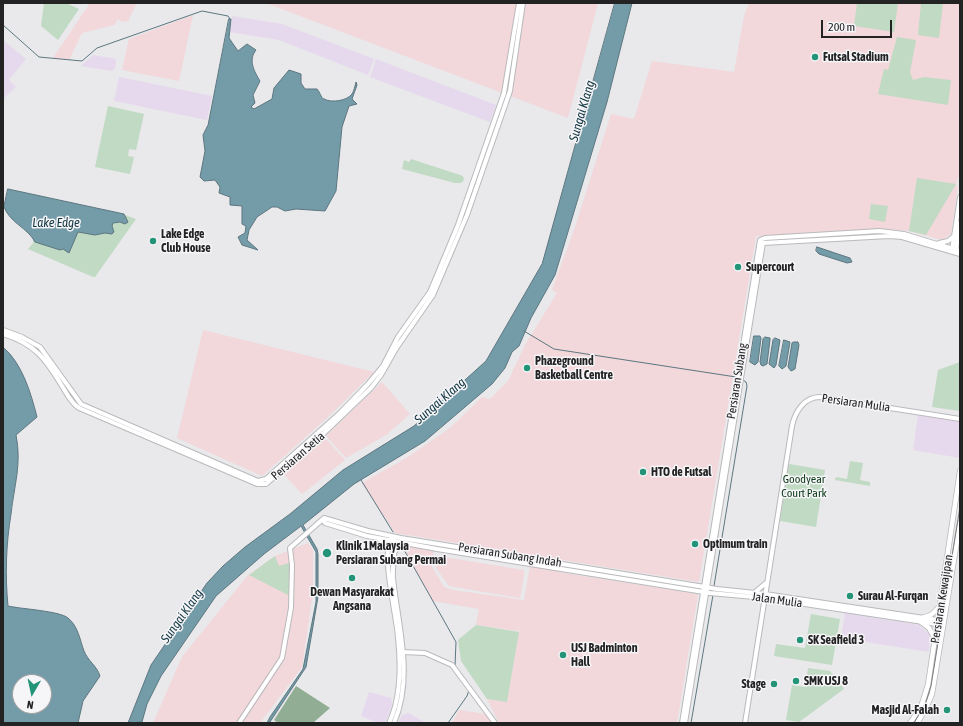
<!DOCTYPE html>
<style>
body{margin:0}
#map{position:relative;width:963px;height:726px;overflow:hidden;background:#e9e8eb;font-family:"Asap Condensed",sans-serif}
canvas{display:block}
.frame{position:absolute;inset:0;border:4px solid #232324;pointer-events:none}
.north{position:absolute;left:12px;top:674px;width:40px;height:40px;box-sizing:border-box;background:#f6f5f8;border:1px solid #a2a1a3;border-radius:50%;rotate:189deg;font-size:11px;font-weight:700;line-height:16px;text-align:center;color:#232324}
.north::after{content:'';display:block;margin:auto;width:14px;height:18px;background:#239477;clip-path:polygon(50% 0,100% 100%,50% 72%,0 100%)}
.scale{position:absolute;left:821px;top:20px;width:71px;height:18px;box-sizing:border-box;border:2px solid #232324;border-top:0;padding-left:5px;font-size:12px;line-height:14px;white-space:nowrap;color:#232324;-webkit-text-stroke:3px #f6f5f8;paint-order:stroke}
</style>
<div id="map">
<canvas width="963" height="726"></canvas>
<div class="frame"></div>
<div class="north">N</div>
<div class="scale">200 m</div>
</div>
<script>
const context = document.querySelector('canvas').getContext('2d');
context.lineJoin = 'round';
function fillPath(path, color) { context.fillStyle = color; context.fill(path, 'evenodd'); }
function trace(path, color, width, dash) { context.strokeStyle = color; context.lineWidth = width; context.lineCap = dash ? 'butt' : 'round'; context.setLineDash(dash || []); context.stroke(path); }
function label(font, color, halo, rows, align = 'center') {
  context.font = font + ' "Asap Condensed",sans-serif'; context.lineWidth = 3; context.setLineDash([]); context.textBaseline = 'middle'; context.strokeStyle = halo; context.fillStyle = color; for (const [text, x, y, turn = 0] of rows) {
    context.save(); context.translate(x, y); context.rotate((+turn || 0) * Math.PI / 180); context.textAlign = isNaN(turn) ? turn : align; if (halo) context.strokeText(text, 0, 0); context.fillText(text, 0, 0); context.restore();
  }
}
fillPath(new Path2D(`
 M232,16l50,8 92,35 -6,16 -89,-35 -49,-8z
 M3,40l23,19 -17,21 7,7 -10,9 -3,6z
 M93,55l23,4 -1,10 -3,2 -31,-5z
 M376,59l120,46 -6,17 -120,-45z
 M119,77l93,19 -5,24 -93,-19z
 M918,415l42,7v36l-47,-8z
 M845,613l74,12 10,9v18l-88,-14z
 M369,692l22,6 1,7 -7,18h-7l-17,-7z
 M409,713l17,10h-28l4,-8z`), '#e6d9ed');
fillPath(new Path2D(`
 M90,3h47l-9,18 -6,1 -4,-3 -4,6 -32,8 -13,27 -16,-2z
 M266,3h332l-30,115z
 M749,3h211v167l-4,15 2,1 -7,48 -9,6 -33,-9 -21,-2 -132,7 -57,346 -304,-49 -33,-50 46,-26 42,-29 32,-31 8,2 18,-18 17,-36 32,-52 -5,-3 23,-63 36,-113 23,5 18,-58 82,11 10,-56z
 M193,15l-14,66 -57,-11 7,-31z
 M203,330l171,42 -45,44 -67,60 -85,-38z
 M382,382l28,32 -24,21 -40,23 -20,-22z
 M324,437l21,23 -43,34 -19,-21z
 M308,543l5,7v41l-11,76 -42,56h-107l29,-66 66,-82 27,-19z
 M405,546l29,5 -3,14 13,22 9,3 71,10 6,-35 34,8 134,21 -21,129h-178l-12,-24 20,3 13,-78 -2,7 -42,-6 3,-16 -46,-8 -30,-54z
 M437,556l87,14v6l-4,22 -71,-12 -13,-18z
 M459,710l27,4 6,9h-40z`), '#f2d7db');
fillPath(new Path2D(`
 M44,3h22l13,6 -21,31 -17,-14z
 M857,3h41l-4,29 -40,-6z
 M921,3h22l-4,35 -21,-3z
 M897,37l19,3 -6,32 3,8 11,-3 27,3 -3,25 -70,-11 6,-25 4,1z
 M108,106l36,8 -8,36 -7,-1 -1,7 6,1 -4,17 -35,-7z
 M411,159l52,17 1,4 -3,3h-6l-53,-14 2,-9 5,2z
 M917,178l39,6 -30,51 -17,-4z
 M8,189l117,26 11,4 -41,58h-2l-65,-28 5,-6 1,-8 -29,-32z
 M871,204l17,2 -3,16 -16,-3z
 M960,362v49l-28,-4 6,-37z
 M850,461l13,2 -3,17 10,2v4l-35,-6 1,-3 11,2z
 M789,464l36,6 -9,57 -36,-6z
 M275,556l4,10 10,-3 1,31 -2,1 -39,-20z
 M811,614l29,5 -8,46 -58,-9 2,-12 29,4z
 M476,625l43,7 -12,70 -20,-3 -26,-38 -3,-21z
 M808,668l22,3 14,18 -45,33 -13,-2 6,-35 13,2z`), '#c0dac3');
fillPath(new Path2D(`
 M296,686l34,22 -17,15h-35l-4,-3z`), '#91ae95');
const water = new Path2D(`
 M615,3h17l-25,99 -52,173 -24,43 -12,28 -7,6 -7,16 -13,16 -67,57 -71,43 -51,41 14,24 1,5v43l-12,70 -36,55 -3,1 3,-6 33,-48 13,-67v-50l-15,-26 -37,28 -48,42 -55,80 -14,28 -5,18 -14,1 23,-58 56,-82 16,-17 22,-19 45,-33 53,-44 71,-44 72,-65 56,-97z
 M229,19h2l-2,19 9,13 9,-7 9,6c-8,10 -2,21 4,31l-7,14 2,8 -4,4 3,2 18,-10 2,-11 15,-18 12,4v9l4,6h12c3,3 4,9 7,10 7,4 23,2 28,-5 2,-3 3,-8 4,-12l1,3 -5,14 5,5 -8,2 -7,21 -6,64 -11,20 -29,-2 -11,2 -8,-4h-5l-15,10 -8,13 -2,10 11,10 -16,-5 -4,-8 7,-4 1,-7 -4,-2v-18l-12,-1v-8l-11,-4 1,-6 -5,-7 -11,1 -4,-4 5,-26 -2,-16 5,-10z
 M8,189l116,25 4,8 -3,2 -5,-2 -7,1 -1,3 2,6 -2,2 -7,-1 -10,2 -17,-3 -9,21 -6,-4 -3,1 -25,-8c-7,-14 -25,-19 -31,-35z
 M817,247l33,11 2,4 -5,1 -28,-9 -3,-3z
 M754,336h6l1,2 -3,24 -3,3 -5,-3z
 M765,337l5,1v2l-3,24 -4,2 -2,-1 -1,-3 3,-23z
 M775,338l5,2 -4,25 -2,3 -5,-4 4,-24z
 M784,340l6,2 -4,24 -4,3 -3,-3z
 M794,342h4l1,3 -4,24 -4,2 -3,-4 4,-24z
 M3,347c19,16 28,46 34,70l-21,18c6,29 -2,51 -5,79 -5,31 -6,61 -3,92 13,3 52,5 60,12 10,8 12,22 16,33 4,10 13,15 16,25l-17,25 -5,22h-75zM20,682h24v24h-24z`);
fillPath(water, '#749ba8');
trace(water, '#5c7780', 1);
trace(new Path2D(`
 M3,25l36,32 43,4 15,-13 105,-37 26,5 2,3
 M524,331l30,18 182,28
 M361,480l32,52
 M403,548l53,94 -1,24
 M714,586l33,-200 -1,-4 -3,-2
 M448,723l19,-27 2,-6
 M691,723l22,-128`), '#5c7780', 1);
const secondary = new Path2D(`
 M939,243l9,-2 6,-5
 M952,250l8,-53
 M956,251l4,-28
 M3,330l19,7 18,10 41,57 177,77 8,-2 74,-66 28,-29 15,-18 15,-29 32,-45 28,-67 46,-132 15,-90
 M3,334c32,10 42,24 59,52 5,8 9,17 17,22l178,76h9l58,-51 47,-45 10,-13 16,-28 36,-52 34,-80 43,-124 13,-88
 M323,520l2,3 42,13 70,13 273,44 55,5 178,27
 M379,539l7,5 2,6
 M394,553l4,-6 7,-3
 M754,593l12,-10
 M402,652l23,1 27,12 43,58
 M239,723l43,-65 9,-50 1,-43 -2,-17 34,-30 44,13 33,7 316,51 48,5 179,27
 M389,723c12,-25 12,-57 9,-85 -1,-21 -17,-82 -7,-100
 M394,723c20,-46 4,-97 -1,-145 -1,-13 3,-27 1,-39
 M682,723l78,-483 5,-2 115,-7 24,3 56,17
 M685,723l78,-480 126,-7 13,1 58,17
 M745,723l47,-297c3,-14 12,-29 28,-29l140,22`);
const primary = new Path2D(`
 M922,618l9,-3 9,-9
 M921,622l8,6 6,11
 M910,723l11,-16 7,-22 32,-214
 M917,723l8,-13 7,-16 28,-171`);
trace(secondary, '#bab9bc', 6);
trace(primary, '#bab9bc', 6);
trace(secondary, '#fff', 4);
trace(primary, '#fff', 4.5);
trace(new Path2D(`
 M914,723l12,-21 5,-16 29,-179`), '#7e7e80', 1);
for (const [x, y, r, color] of [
 [815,57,4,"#239477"],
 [153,241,4,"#239477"],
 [738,267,4,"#239477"],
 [527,368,4,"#239477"],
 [643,472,4,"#239477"],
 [695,544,4,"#239477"],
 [327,553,5,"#239477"],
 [352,578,4,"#239477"],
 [850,596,4,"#239477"],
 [800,640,4,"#239477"],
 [563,655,4,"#239477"],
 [796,681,4,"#239477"],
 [774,684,4,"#239477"],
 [947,710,4,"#239477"]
]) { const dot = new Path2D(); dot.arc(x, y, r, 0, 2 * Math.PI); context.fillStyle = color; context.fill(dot); trace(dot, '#f6f5f8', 1.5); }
label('bold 12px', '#232324', '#f6f5f8', [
 ["Futsal Stadium",823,57],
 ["Lake Edge",161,234],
 ["Club House",161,248],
 ["Supercourt",746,267],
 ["Phazeground",535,361],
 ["Basketball Centre",535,375],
 ["HTO de Futsal",651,472],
 ["Optimum train",703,544],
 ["Klinik 1Malaysia",336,546],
 ["Persiaran Subang Permai",336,560],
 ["Dewan Masyarakat",352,592,"center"],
 ["Angsana",352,606,"center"],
 ["Surau Al-Furqan",858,596],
 ["SK Seafield 3",808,640],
 ["USJ Badminton",571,648],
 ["Hall",571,662],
 ["SMK USJ 8",804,681],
 ["Stage",766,684,"right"],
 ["Masjid Al-Falah",939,710,"right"]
], 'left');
label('12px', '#232324', '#f6f5f8', [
 ["Persiaran Subang",737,381,-81],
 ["Persiaran Mulia",856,403,8],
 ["Persiaran Setia",298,456,-41],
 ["Persiaran Subang Indah",510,555,9],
 ["Persiaran Kewajipan",942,599,-81],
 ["Jalan Mulia",777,600,8]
]);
label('12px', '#0d3c1a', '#f6f5f8', [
 ["Goodyear",804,479],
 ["Court Park",804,493]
]);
label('italic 13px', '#133843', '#f6f5f8', [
 ["Sungai Klang",582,111,-74],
 ["Lake Edge",56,223],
 ["Sungai Klang",440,401,-41],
 ["Sungai Klang",182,616,-55]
]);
</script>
